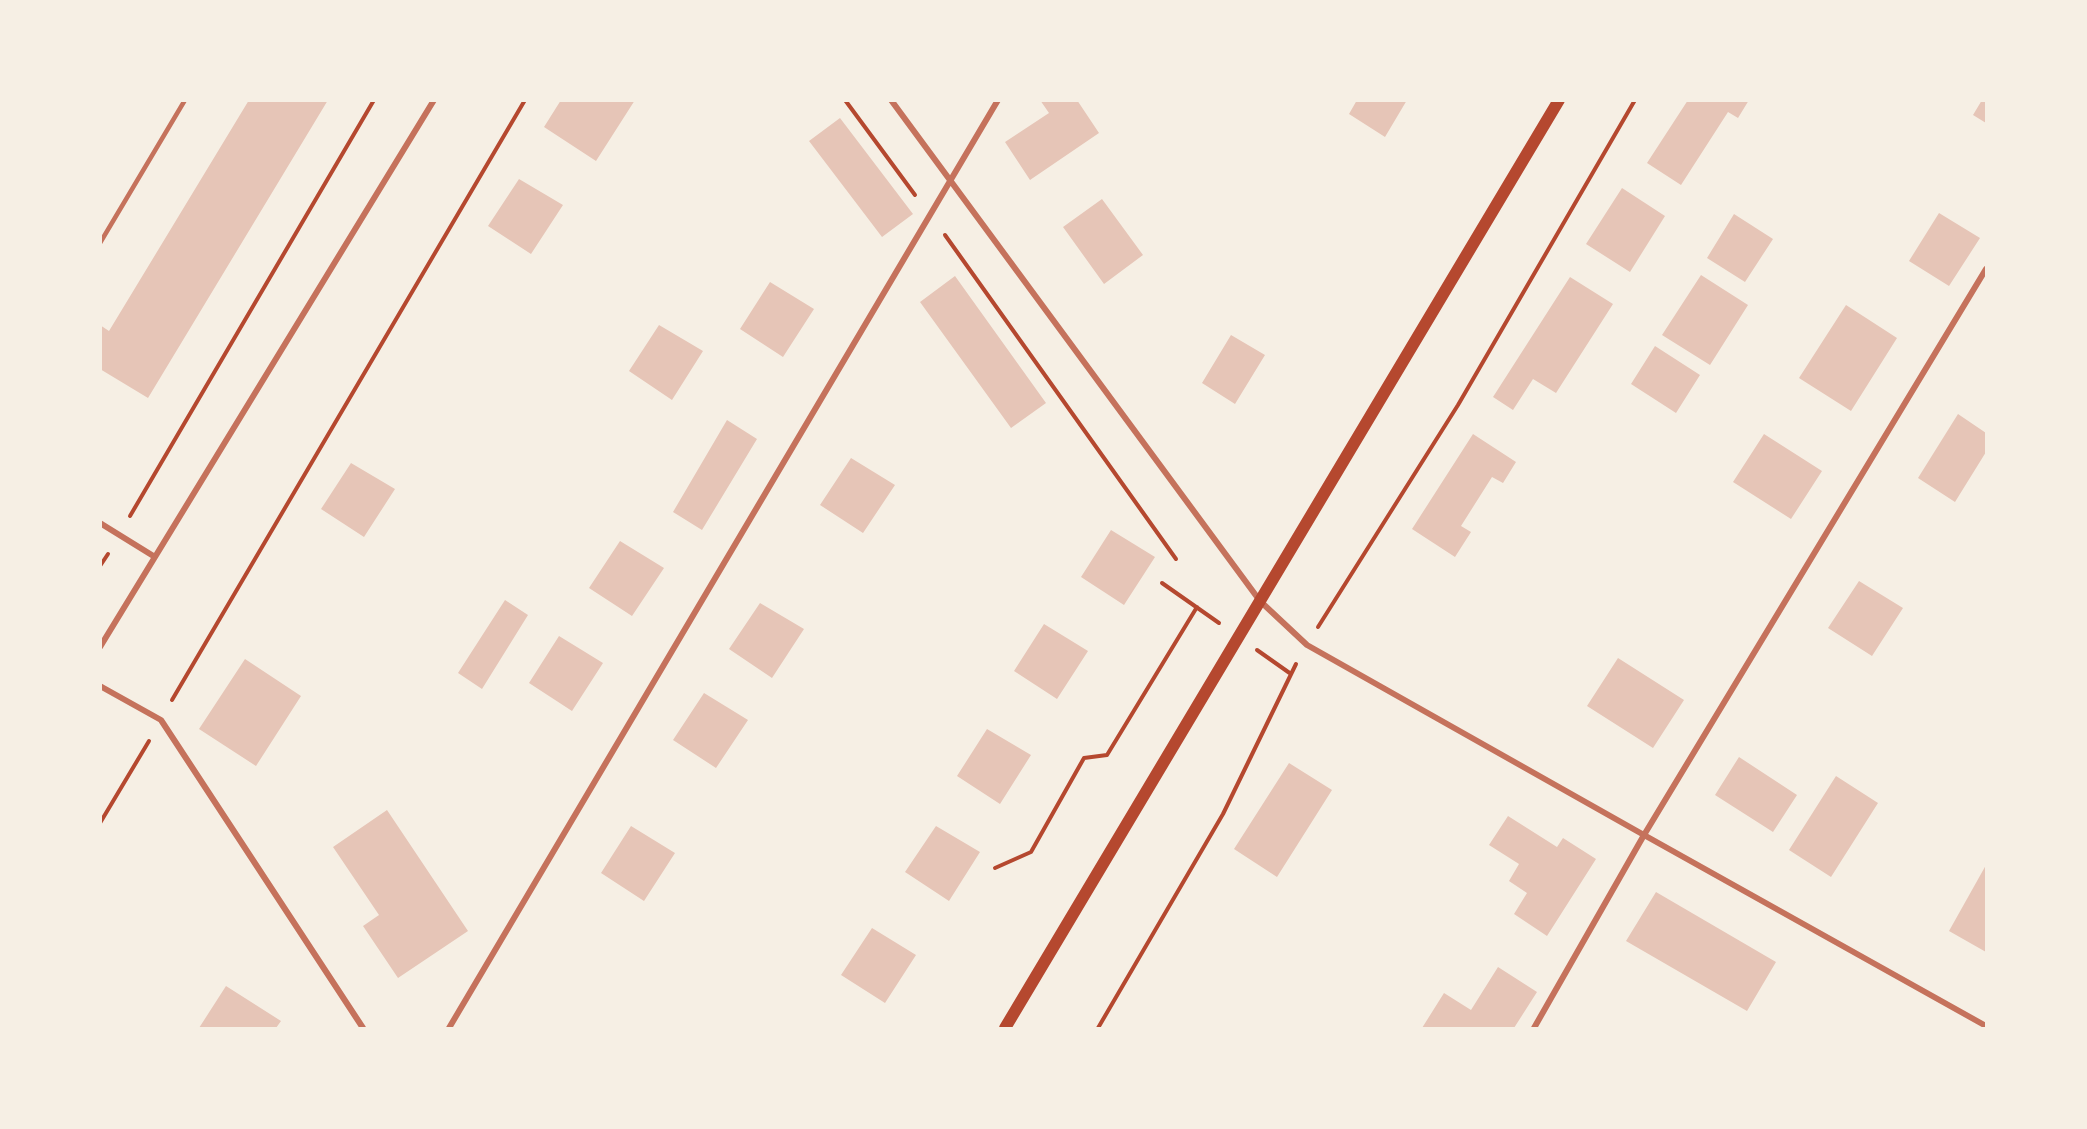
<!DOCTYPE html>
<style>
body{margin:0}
#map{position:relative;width:2087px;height:1129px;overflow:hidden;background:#f6efe4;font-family:"Fira Sans Condensed",sans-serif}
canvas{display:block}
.frame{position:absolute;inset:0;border:102px solid #f6efe4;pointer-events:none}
</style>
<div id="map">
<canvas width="2087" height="1129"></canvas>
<div class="frame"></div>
</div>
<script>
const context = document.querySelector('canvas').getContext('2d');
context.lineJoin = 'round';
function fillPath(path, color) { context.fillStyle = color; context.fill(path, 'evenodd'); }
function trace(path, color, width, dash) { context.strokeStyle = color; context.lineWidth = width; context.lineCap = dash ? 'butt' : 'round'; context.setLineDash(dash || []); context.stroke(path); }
fillPath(new Path2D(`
 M249,100h79l-180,298 -48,-29v-44l9,6z
 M561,100h74l-39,61 -52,-34z
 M1040,100h37l22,33 -69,47 -25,-38 44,-29z
 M1357,100h50l-22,37 -36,-23z
 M1688,100h61l-11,18 -10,-6 -47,73 -34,-22z
 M1982,100h4v23l-13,-8z
 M840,118l73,96 -31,23 -73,-96z
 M519,179l44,26 -32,49 -43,-28z
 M1622,188l43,28 -35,56 -44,-28z
 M1102,199l41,56 -39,29 -41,-57z
 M1939,213l41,25 -31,48 -40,-25z
 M1734,214l39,25 -28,43 -38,-24z
 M1701,275l47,30 -38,60 -48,-30z
 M955,276l91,127 -35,25 -91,-126z
 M1570,277l43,27 -57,89 -23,-14 -20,31 -20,-13z
 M770,282l44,27 -31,48 -43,-28z
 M1846,305l51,33 -46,73 -52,-33z
 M659,325l44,26 -31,49 -43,-29z
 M1231,335l34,20 -30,49 -33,-21z
 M1655,346l45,29 -24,38 -45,-29z
 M1958,414l28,19v19l-31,50 -37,-24z
 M727,420l30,19 -55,91 -29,-18z
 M1473,434l43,28 -13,21 -11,-6 -31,49 10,6 -16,25 -43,-28z
 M1764,434l58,37 -31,48 -58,-37z
 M851,458l44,27 -32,48 -43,-28z
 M351,463l44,26 -31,48 -43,-28z
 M1111,530l44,27 -31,48 -43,-28z
 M620,541l44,27 -32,48 -43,-28z
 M1859,581l44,27 -31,48 -44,-28z
 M505,600l23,15 -46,74 -24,-16z
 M760,603l44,26 -32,49 -43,-29z
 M1044,624l44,27 -31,48 -43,-28z
 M559,636l44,27 -31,48 -43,-28z
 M1618,658l66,42 -31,48 -66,-42z
 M245,659l56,37 -45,70 -57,-37z
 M704,693l44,27 -32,48 -43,-28z
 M987,729l44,26 -31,49 -43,-28z
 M1739,757l58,38 -24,37 -58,-37z
 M1289,763l43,27 -55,87 -43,-28z
 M1836,776l42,27 -47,74 -42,-27z
 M387,810l81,121 -70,47 -35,-52 16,-11 -46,-68z
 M1508,816l49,31 6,-9 33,21 -49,77 -33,-22 13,-21 -18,-12 10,-17 -30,-19z
 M631,826l44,27 -31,48 -43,-28z
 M936,826l44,26 -31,49 -44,-29z
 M1986,865v87l-37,-21z
 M1656,892l120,70 -29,49 -121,-70z
 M872,928l44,27 -31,48 -44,-28z
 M1498,967l39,25 -23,36h-92l22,-35 27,17z
 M226,986l55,35 -5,7h-77z`), '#e6c5b7');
trace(new Path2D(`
 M845,100l70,95
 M945,235l231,324
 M130,516l244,-416
 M100,566l8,-12
 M1162,583l57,40
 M1318,627l140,-222 177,-305
 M1257,650l34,24
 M172,700l353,-600
 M100,823l49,-82
 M995,868l36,-16 53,-94 23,-3 90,-148
 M1098,1028l125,-214 73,-150`), '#b5482f', 4);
trace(new Path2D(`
 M100,243l85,-143`), '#c5725c', 4.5);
trace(new Path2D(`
 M891,100l369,501 47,44 337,190 342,191
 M100,523l55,34
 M100,647l334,-547
 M100,686l61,34 202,308
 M449,1028l549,-928
 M1534,1028l110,-193 342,-566`), '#c5725c', 6);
trace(new Path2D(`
 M1005,1028l554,-928`), '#b5482f', 12);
</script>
